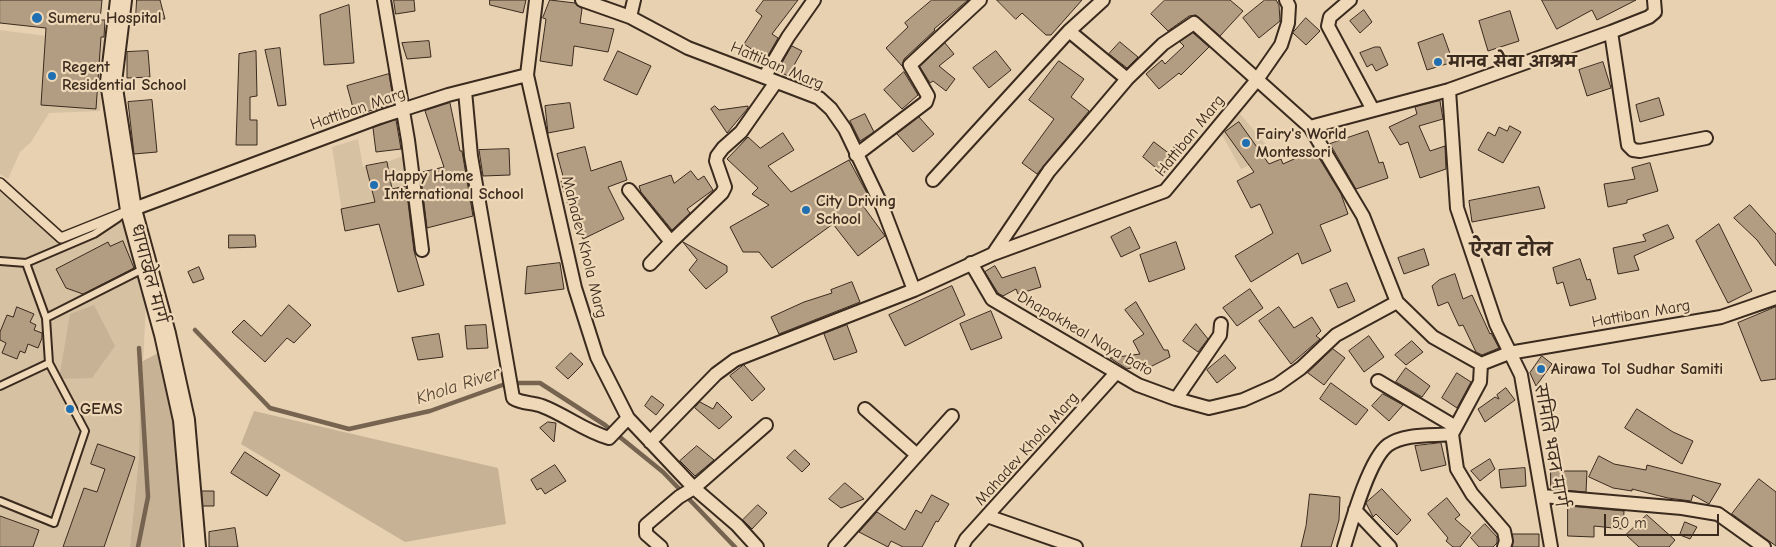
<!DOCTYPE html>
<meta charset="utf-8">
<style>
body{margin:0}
#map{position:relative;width:1776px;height:547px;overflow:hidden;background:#e7d1b1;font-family:"Comic Neue",sans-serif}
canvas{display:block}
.scale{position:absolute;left:1604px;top:514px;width:115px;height:22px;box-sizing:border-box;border:2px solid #3b2a1e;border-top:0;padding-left:6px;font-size:15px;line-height:18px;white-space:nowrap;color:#3b2a1e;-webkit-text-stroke:4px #eed8b7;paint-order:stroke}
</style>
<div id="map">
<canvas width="1776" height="547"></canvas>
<div class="scale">50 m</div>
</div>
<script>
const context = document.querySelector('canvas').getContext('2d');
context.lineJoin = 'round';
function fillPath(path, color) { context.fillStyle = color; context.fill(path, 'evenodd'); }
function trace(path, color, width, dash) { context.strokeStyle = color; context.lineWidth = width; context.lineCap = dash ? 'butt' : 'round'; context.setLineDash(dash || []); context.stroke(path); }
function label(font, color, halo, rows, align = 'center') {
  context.font = font + ' "Comic Neue","Playpen Sans Deva",sans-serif'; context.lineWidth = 4.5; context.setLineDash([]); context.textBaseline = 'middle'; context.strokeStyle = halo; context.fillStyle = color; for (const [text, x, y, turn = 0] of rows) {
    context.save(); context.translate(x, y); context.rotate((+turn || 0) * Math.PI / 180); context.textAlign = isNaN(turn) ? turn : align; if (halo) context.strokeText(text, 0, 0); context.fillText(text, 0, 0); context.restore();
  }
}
fillPath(new Path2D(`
 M0,30l62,8 45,2 -7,71 -51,2 -18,29 -11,10 -12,27 -8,-5z
 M1240,114l34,40 -33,15 -20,-36z
 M358,139l5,28 24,-5 21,-8 6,50 -35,8 3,12 -37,7 -13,-84z
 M0,183l61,55 68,-23 17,85 -7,155 -9,92h-130z`), '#d7c1a3');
fillPath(new Path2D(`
 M94,305l21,41 -23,32 -33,1 11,-65z
 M162,351c11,60 20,134 19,196h-51l9,-92 2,-93z
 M254,411l244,57 8,56 -101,18 -164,-98z`), '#c7b296');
trace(new Path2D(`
 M195,330l75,78 79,21 81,-18 78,-28h32l65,42 58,47 72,75
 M138,547l10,-50 -9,-149`), '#766451', 4.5);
const building = new Path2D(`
 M0,0h102l-2,20h5l-1,17h-3l-5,72 -55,-4 5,-77 -46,-5z
 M137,0h23l5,19 -29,-1z
 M394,0h20l1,11 -19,3z
 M490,0h36l-3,13 -33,-8z
 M550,0l25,3 7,6 -2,14 34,6 -6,23 -34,-6 -2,20 -32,-5 6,-42 -3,-1z
 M764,0h34l-26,34 6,4 -12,21 -22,-15 18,-28 -6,-5z
 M932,0h36l-34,29 1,1 -31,29 -2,7 -16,-18 22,-21 -3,-4z
 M997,0h85l-31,35h-5l-24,-22 -6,6z
 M1165,0h65l13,11 -23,25 -24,-21 -7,1 -21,15 -17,-17z
 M1265,0h11l3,5 1,16 -21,17 -16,-20z
 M1542,0h94l-39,20 -5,-10 -35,19z
 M349,5l5,58 -30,2 -4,-50z
 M1364,10l8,12 -12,11 -10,-12z
 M1510,11l9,30 -31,10 -9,-30z
 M1306,18l14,13 -14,14 -13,-12z
 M1193,33l16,14 -28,28 -2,-2 -20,16 -13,-15 16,-14 3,4 19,-18 -4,-4z
 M1443,34l10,28 -26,8 -9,-27z
 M429,41l2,16 -24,2 -5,-16z
 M1120,42l18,15 -11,11 -18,-14z
 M945,43l9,11 -15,12 16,13 -9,12 -13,-10 -3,2 -10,-16z
 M792,46l10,5 -14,25 -10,-5z
 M1375,47h5l8,18 -12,6 -4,-7 -5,3 -7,-14z
 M280,48l6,57 -8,1 -13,-56z
 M148,51l2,26 -23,1v-26z
 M256,51l1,45 -7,1v23h7v25h-21l3,-91z
 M618,51l33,15 -14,29 -33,-15z
 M996,51l15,19 -22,18 -16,-20z
 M1059,61l25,18 -13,18 18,14 -52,63 -15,-11 32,-44 -25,-19z
 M1603,62l8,26 -24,8 -8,-26z
 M904,72l14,23 -16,14 -18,-19z
 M389,74l5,30 -39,11 -8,-29z
 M1659,98l5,17 -24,7 -4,-17z
 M152,100l5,52 -23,2 -6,-52z
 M1440,101l3,18 -24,7 11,25 15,-5 1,23 -26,9 -12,-36 -8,3 -11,-18 28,-13 -2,-7z
 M450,103l10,48h2l11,65 -46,12 -6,-51 1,-5 22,-5 -19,-56z
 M570,103l4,25 -26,5 -3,-27z
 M715,106l4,4 29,-4v2l-21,25 -16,-24z
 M865,114l9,18 -14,9 -10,-20z
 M919,117l15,17 -21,18 -16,-18z
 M396,120l5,29 -25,3 -3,-24z
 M1239,122l30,42 12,-5 2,5 31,-14 27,44 7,20 -28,11 11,26 -29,13 -4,-11 -47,29 -16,-26 38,-23 -13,-29 -9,4 -14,-27 17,-9 -29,-40z
 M1510,126l11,6 -18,31 -25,-13 10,-18 7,4 4,-9 8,4z
 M1368,131l11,32 4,-1 5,16 -32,11 -26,-45z
 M783,133l11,17 -26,16 23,26 58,-32 20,37 -8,6 24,33 -27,20 -25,-32 -61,44 -13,-16h-16l-13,-25 39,-22 -17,-11 6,-6 -31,-29 21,-22 12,11z
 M1154,142l21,16 -12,16 -20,-17z
 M585,147l6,24 30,-10 6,19 -19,7 16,32 -41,20 -13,-27 -9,-31 3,-1 -7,-26z
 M509,149l1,26 -27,1 -4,-26z
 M387,162l5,27 14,-3 8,65 10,34 -26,7 -19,-68 -34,7 -4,-22 34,-7 -9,-36z
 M1650,163l8,28 -31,9v3l-19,4 -4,-23 31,-5 -3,-11z
 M691,171l7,9 6,-4 9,14 -26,19 3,4 -18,17 -31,-38 -2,-6 32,-11 3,8z
 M1539,187l6,21 -73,14 -3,-21z
 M1750,205l26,29v32l-19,-26 -23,-22z
 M1719,224l33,67 -24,12 -32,-62z
 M1668,225l6,13 -40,18 5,14 -21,4 -5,-26 33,-7 -3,-6z
 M1130,227l10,21 -19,9 -10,-20z
 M229,235h26l1,12 -27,1z
 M123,241l11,27 -51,26 -17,-6 -10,-19 52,-27 2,4z
 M683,242l44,24v6l-21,17 -17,-19 8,-10z
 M1176,242l9,27 -36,13 -9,-27z
 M1424,249l5,16 -25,9 -6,-16z
 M1580,259l7,21 3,-1 6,20 -26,7 -7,-24 -6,2 -4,-16z
 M560,263l4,26 -39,5 2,-27z
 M995,266l7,12 33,-11 6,20 -23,7 -2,-5 -13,7 -5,-3 -13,-21z
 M199,267l5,12 -11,4 -5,-11z
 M1455,274l8,25 9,-4 18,39 1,-1 8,15 -17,7 -6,-3 -13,-27 -4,1 -11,-24 -10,4 -6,-20 7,-6z
 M852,282l8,20 -81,32 -8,-17 33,-15 28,-9 -1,-3z
 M1347,283l8,18 -17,7 -8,-18z
 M952,286l13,29 -60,31 -16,-31z
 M1250,289l13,19 -26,18 -14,-18z
 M1136,302l28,48h4l2,7 -22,11 -2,-4 -19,5 -17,-11 30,-4 -7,-13 11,-7 -19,-24z
 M289,305l22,20 -17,18 -7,-5 -22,24 -33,-30 12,-12 17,16z
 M17,307l17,7 -4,8 6,3 -2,5 8,3v5l-4,10 -10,-4 -3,9 -5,-2 -3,8 -15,-6 4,-10 -6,-3v-8l7,-17 6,2z
 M1279,307l15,21 18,-11 9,14 -5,5 4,3 -29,25 -32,-43z
 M1776,307v72l-15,2 -23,-58z
 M991,311l11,27 -31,12 -11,-26z
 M1196,324l12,15 -10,13 -15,-11z
 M486,325l2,23 -21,1 -2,-23z
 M847,325l10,27 -23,8 -10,-26z
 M439,334l4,23 -25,3 -6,-22z
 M1369,336l15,21 -20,15 -15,-21z
 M1412,341l11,11 -17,13 -11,-10z
 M1333,349l12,9 -21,27 -16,-12z
 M571,353l12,11 -15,15 -12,-11z
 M1225,355l11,13 -19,15 -10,-13z
 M1542,356l10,8 -16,22 -6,-13z
 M744,365l21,24 -13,12 -22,-25z
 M1406,368l24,18 -8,11 -26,-15z
 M1457,373l14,9 -14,26 -15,-10z
 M1331,383l37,27 -12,15 -36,-26z
 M1506,388l9,12 -30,22 -7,-13 17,-12 4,2 -2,-4z
 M1383,394l20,11 -14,16 -17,-15z
 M652,396l12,9 -8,10 -11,-9z
 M700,402l13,7 4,-7 15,15 -13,12 -24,-21z
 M1637,409l36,23 20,9 -11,23 -57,-36z
 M548,422l8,1 -2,19 -14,-14z
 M1441,443l5,22 -25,6 -6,-25z
 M98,444l37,13 -31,90h-41l21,-59 13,4 8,-23 -14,-5z
 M697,446l17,14 -19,16 -15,-15z
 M795,450l15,14 -8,8 -15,-14z
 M245,452l35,23 -13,21 -36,-23z
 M1599,456l15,8 32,6 1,-5 74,19 -12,20 -16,-9 -2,6 -23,-3 -36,-9v2l-19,-3 -24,-11z
 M1490,459l5,10 -15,12 -9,-10z
 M555,465l11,16 -21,13 -4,-6 -4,2 -6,-10z
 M1525,468l1,18 -25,2 -2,-18z
 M1551,471h36l-1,21 -35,-3z
 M1759,479l17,13v54l-44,-32z
 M845,483l19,16 -23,9 -12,-9z
 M1382,489l29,31 -14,15 -21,-21 -3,3 -7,-14z
 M202,491h12v15h-11z
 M1310,494l30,3 -1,23 -8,27h-30l5,-21z
 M932,495l17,9 -11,18 -2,-1 -14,26h-19l-12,-6 -3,6 -29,-15 18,-20 28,18 11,-20 5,3z
 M1447,498l13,17 -5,4 16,14 -11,14h-7l-7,-6 2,-3 -20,-24z
 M758,505l9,8 -15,16 -9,-9z
 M1568,506l56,5 -1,18 -29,-3v11l-26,-1z
 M1647,515l28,25 -6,7h-30l-13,-12z
 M0,516l39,14 -6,17h-33z
 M1685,522l12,5 -7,12 -10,-4z
 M1485,524l12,13v6l-4,4h-14l-8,-9z
 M235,528l3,19h-29v-15z
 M1513,534h26v13h-26z`);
fillPath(building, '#b29d83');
trace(building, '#3b2a1e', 1);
const service = new Path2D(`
 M0,261l26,2
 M46,318l97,-49
 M0,386l49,-23
 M0,501l54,22 31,-92 -36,-68 -3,-45 -20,-55 68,-29 24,-16`);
const pedestrian = new Path2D(`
 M0,183l61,55 70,-28`);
const minor = new Path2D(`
 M384,0l24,140 14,110
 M536,0l-9,75 48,213 22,69 31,61 66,70 43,37 20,22
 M582,0l48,17 58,31 131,50 12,11 14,20 37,77 32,84
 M1350,0l-20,17 -2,9 45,84
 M630,17l4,-17
 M1069,31l58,48
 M1611,32l38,-15 6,-5 -1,-12
 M765,76l23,-39 26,-37
 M1449,90l8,118 39,116 25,51 30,172
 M465,91l6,65 42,242c9,6 19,4 29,8 24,9 42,25 67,32l19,-20
 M1310,127l139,-37 162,-58 17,113 5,5 7,1 66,-13
 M856,155l70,-53 2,-6 -18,-31 70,-65
 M933,180l136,-149 34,-31
 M629,190l42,52
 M131,210l249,-93 68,-22 79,-20
 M993,254l56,-83 78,-92 36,-35 31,-21 116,104 53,89 34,86
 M971,263l21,36 146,86 38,14 33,9 34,-8 34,-15 24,-17 35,-33 61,-33 36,35 48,27 28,-11 212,-36 55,-19
 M650,264l21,-22 51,-49 3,-6 -9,-26 1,-5 6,-8 18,-16 35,-50
 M1481,364l-1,18 -28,52 5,35 15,25 32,37 2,10 -2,6
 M1378,381l76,45
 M1176,399l44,-64 1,-11
 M865,409l52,46
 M650,442l66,-68 19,-14 179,-70 79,-36 172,-63 91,-110 25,-36 7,-22 1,-17 -3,-6
 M1543,496l139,12 36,6 46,33
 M1355,510l35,37
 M987,516l89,31
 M661,547l-15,-13v-9l33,-28 15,-9 72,-63
 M835,547l117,-131
 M962,547l4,-8 150,-166
 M1344,547c7,-23 25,-88 44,-102 17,-12 44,-9 64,-11`);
const primary = new Path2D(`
 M121,0l-10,82 20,128 34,124 19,86 11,127`);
trace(service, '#3b2a1e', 10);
trace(pedestrian, '#3b2a1e', 12);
trace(minor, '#3b2a1e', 16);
trace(primary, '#3b2a1e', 24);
trace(service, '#eed8b7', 6);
trace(pedestrian, '#eed8b7', 9);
trace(minor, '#eed8b7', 12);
trace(primary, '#eed8b7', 20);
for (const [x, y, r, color] of [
 [37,18,6,"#1f6fb2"],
 [1438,62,5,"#1f6fb2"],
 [52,76,5,"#1f6fb2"],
 [1246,143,5,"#1f6fb2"],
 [374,185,5,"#1f6fb2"],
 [806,210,5,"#1f6fb2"],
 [1541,369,5,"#1f6fb2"],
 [70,409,5,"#1f6fb2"]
]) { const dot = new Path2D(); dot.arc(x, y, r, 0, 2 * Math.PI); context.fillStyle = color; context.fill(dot); trace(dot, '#eed8b7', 2); }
label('bold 16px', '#3b2a1e', '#eed8b7', [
 ["Sumeru Hospital",48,18],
 ["मानव सेवा आश्रम",1448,62],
 ["Regent",62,67],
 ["Residential School",62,85],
 ["Fairy's World",1256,134],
 ["Montessori",1256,152],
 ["Happy Home",384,176],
 ["International School",384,194],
 ["City Driving",816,201],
 ["School",816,219],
 ["Airawa Tol Sudhar Samiti",1551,369],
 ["GEMS",80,409]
], 'left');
label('16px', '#3b2a1e', '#eed8b7', [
 ["Hattiban Marg",777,66,23],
 ["Hattiban Marg",358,109,-19],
 ["Hattiban Marg",1190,136,-51],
 ["Mahadev Khola Marg",584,247,76],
 ["धापाखेल मार्ग",148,274,75],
 ["Hattiban Marg",1641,314,-10],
 ["Dhapakheal Naya bato",1085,334,30],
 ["समिति भवन मार्ग",1550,446,80],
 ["Mahadev Khola Marg",1027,449,-48]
]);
label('bold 18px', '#3b2a1e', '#eed8b7', [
 ["ऐरवा टोल",1511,251]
]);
label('italic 18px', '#544233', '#eed8b7', [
 ["Khola River",458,386,-18]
]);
</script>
